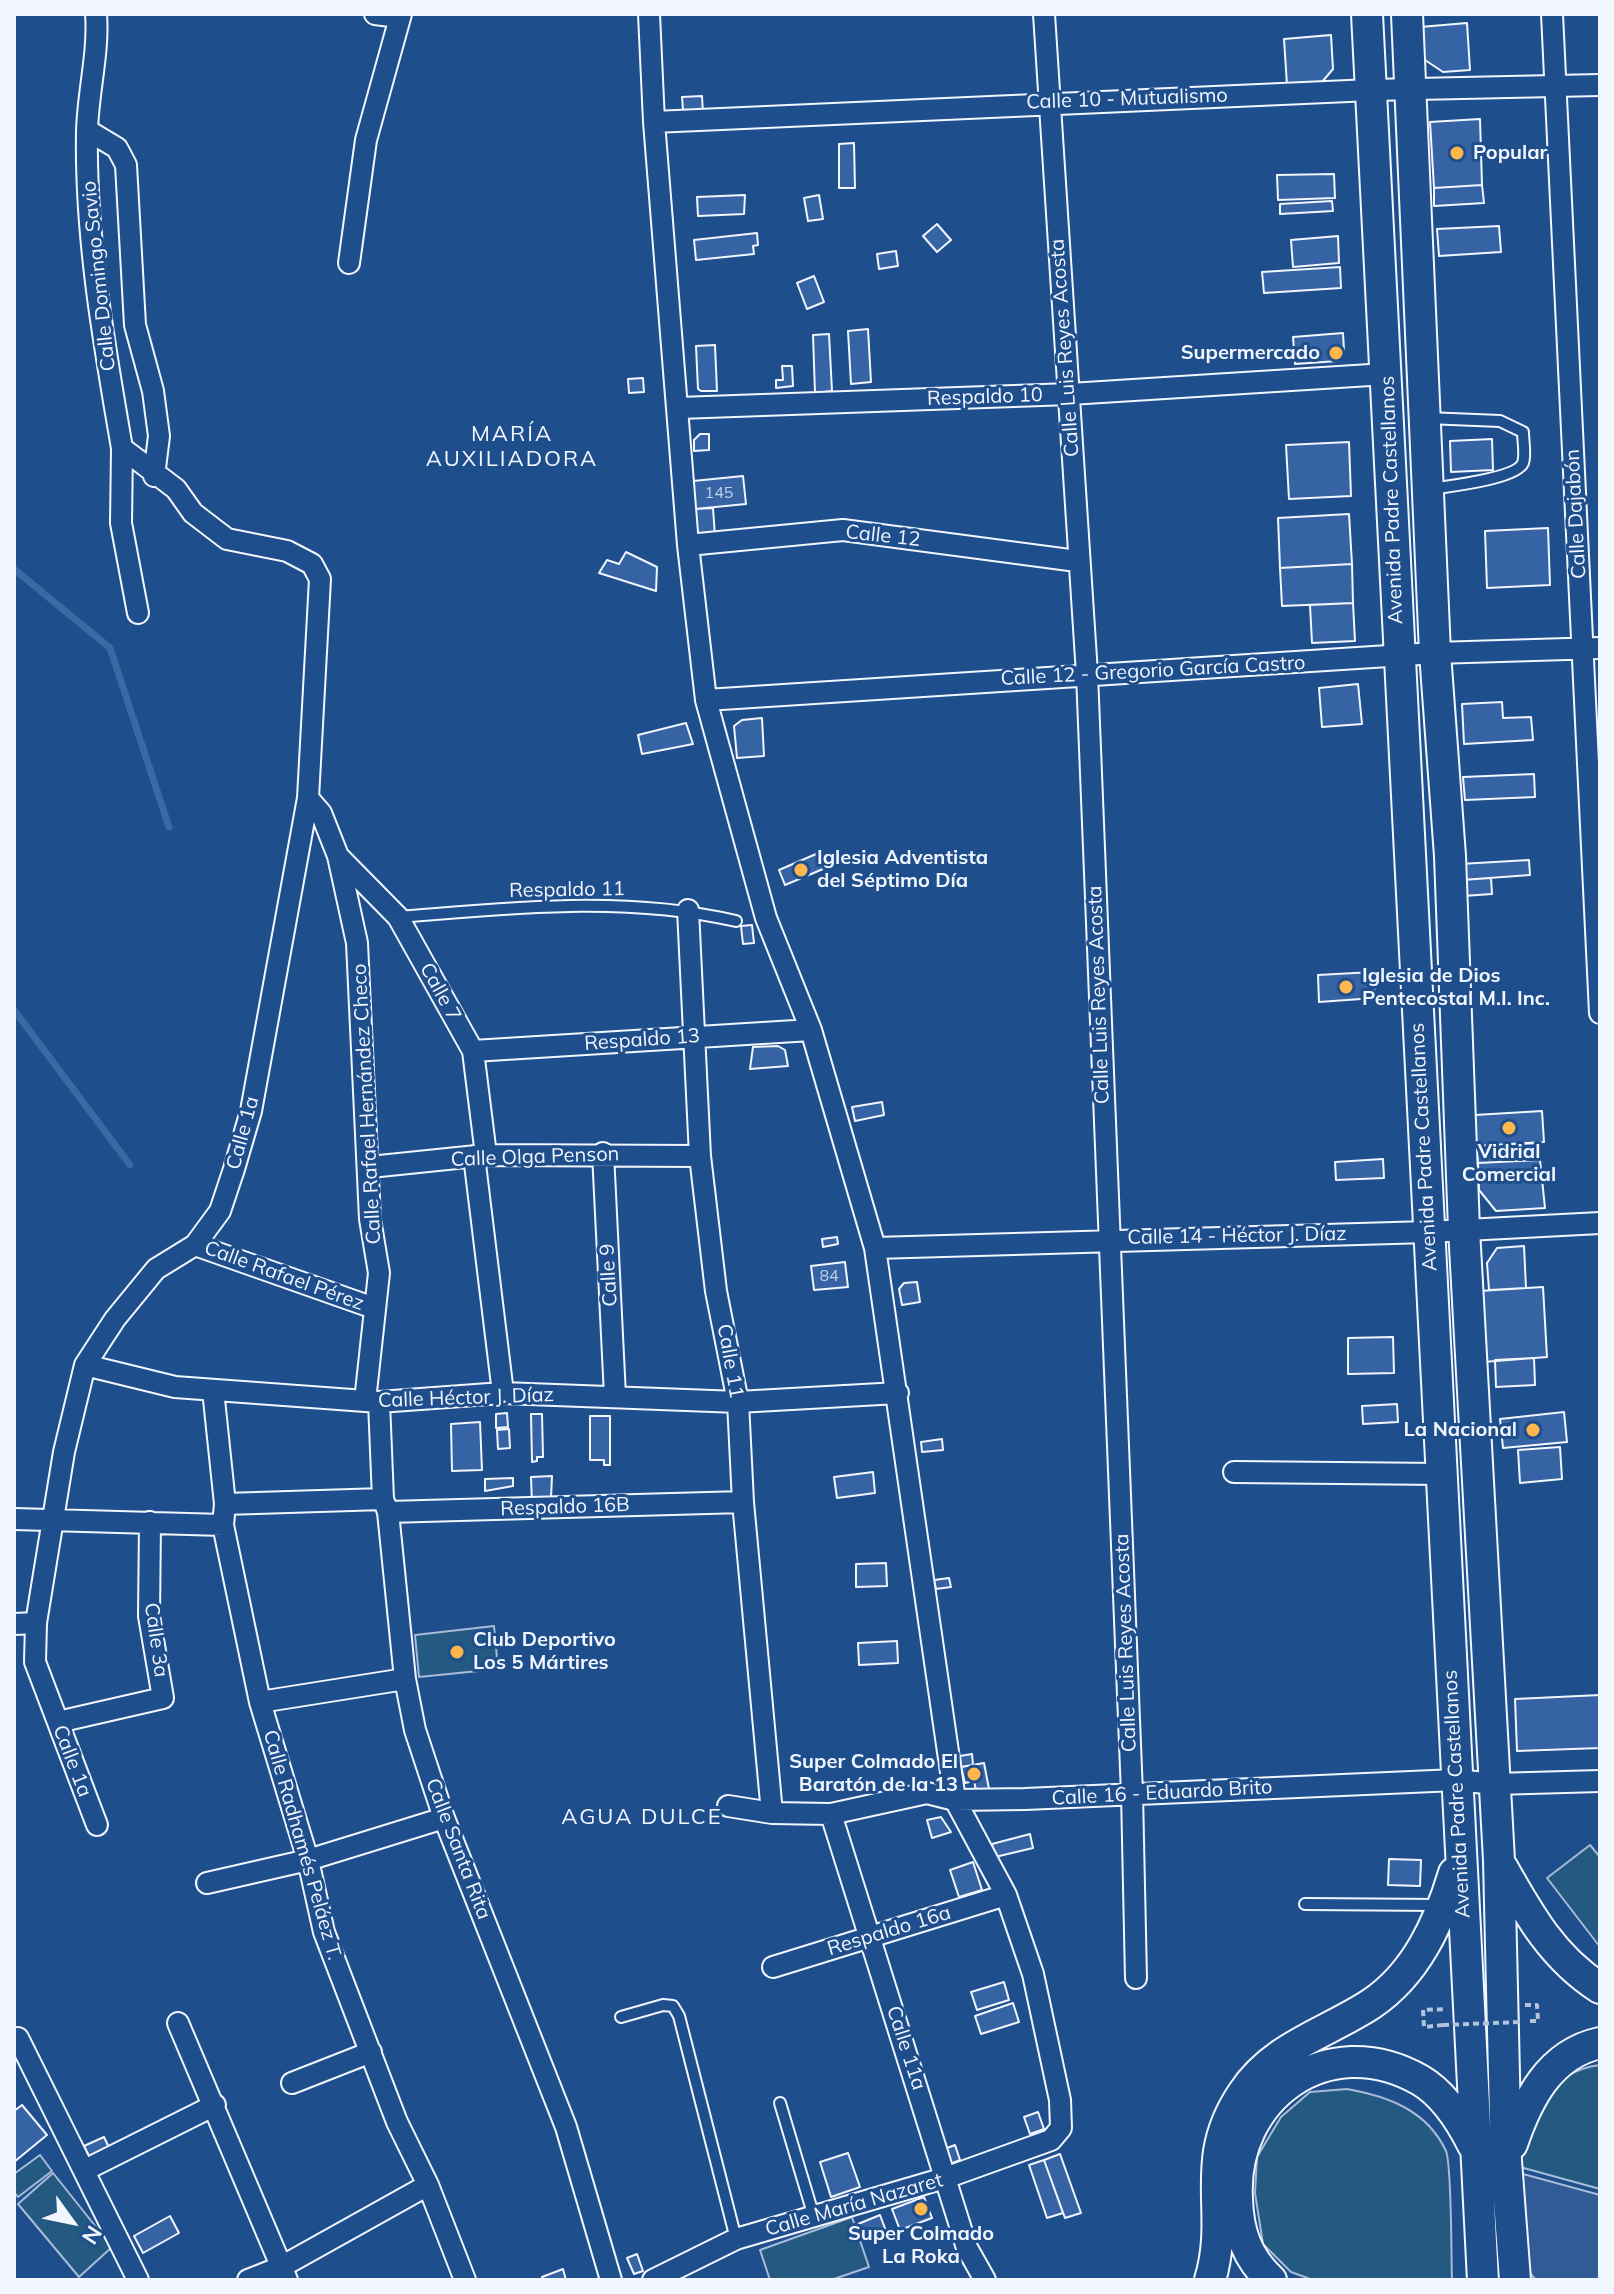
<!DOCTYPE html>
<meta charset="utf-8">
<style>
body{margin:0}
#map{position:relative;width:1614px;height:2294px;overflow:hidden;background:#1f4e8c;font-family:Mulish,sans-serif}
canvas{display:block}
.frame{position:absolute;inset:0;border:16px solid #f2f6ff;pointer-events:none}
.north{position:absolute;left:32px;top:2182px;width:80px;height:80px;-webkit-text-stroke:6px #1f4e8c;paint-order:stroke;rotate:123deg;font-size:22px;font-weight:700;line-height:32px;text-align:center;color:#f2f6ff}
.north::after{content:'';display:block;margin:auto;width:28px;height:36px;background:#f2f6ff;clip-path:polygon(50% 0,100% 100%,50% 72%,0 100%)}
</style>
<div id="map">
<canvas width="1614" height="2294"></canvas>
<div class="frame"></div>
<div class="north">N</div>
</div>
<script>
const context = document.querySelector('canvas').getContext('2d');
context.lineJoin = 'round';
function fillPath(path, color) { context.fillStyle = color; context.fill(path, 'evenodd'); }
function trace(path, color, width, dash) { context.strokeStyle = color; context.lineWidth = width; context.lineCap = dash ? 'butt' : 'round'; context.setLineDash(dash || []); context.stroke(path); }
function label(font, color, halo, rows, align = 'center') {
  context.font = font + ' Mulish,sans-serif'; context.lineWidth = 6; context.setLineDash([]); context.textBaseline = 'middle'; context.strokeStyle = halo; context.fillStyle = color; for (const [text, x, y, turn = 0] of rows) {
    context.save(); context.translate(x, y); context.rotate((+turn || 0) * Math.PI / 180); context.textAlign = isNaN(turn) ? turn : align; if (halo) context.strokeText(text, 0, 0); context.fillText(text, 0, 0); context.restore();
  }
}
const green = new Path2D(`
 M494,1626l4,43 -79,8 -4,-42z
 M1590,1845l10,12v90l-53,-69z
 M1600,2065v124l-80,-22c9,-47 24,-95 80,-102z
 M1347,2089c40,7 80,21 99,62 6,15 5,106 6,129h-139l-22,-8 -28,-28 -8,-51 2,-36 24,-40 29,-25z
 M40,2155l12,16 -34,26 -4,-5v-18z
 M53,2173l59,74 -33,30 -61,-73z
 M852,2217l17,50 -38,13h-61l-10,-30z`);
fillPath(green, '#245a82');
trace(green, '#a8bbd7', 2);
const parking = new Path2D(`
 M1523,2174l77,21v85h-64l-7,-8 -10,-52z`);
fillPath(parking, '#305b95');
trace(parking, '#a8bbd7', 2);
trace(new Path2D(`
 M14,569l96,79 59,179
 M14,1010l116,155`), '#3b69a3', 7);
const building = new Path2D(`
 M1467,23l3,47 -27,2 -21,-14 -2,-31z
 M1331,35l2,34 -11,13 -35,3 -3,-46z
 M702,96l1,18 -12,1 -8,-5 -1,-13z
 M1480,119l2,66 -48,3 -4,-66z
 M854,143l1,45h-16v-44z
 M1334,174l1,24 -57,2 -1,-25z
 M1482,185l2,18 -50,3v-18z
 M745,195l-1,19 -46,2 -1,-19z
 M819,195l4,24 -15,2 -4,-23z
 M1332,201l1,10 -53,3v-10z
 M937,224l14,16 -14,12 -14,-16z
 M1499,226l2,26 -62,4 -2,-27z
 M757,233l1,12 -5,1 1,8 -58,6 -2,-20z
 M1338,236l1,27 -46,4 -2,-27z
 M896,251l2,15 -19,3 -2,-15z
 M1340,267l1,21 -77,5 -2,-21z
 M814,276l10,26 -17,7 -10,-26z
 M868,329l3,53 -20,2 -3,-53z
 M1343,333l1,17 -6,11 -43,3 -2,-27z
 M829,334l3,57 -17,2 -2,-58z
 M715,345l2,46h-16l-3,-2 -2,-43z
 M782,366h10l1,20 -17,2v-8h7z
 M643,378l1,14 -15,1 -1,-14z
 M700,434h9v16l-15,1v-11z
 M1492,439l1,31 -42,2 -1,-31z
 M1349,442l2,54 -62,3 -3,-54z
 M743,476l3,28 -51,5 -2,-28z
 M713,508l2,28 -18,1 -2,-28z
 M1349,514l3,50 -72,4 -2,-50z
 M1548,528l2,57 -63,3 -2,-57z
 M626,552l31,15 -1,24 -57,-18 8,-13 12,4z
 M1352,564l1,39 -71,3 -2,-38z
 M1353,603l2,38 -43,2 -2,-38z
 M1358,684l4,40 -40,3 -3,-39z
 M1502,702l1,16 28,-1 2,23 -69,4 -2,-40z
 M762,718l2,38 -27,2 -3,-32 8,-6z
 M686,723l7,21 -51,10 -4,-19z
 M1534,774l1,23 -70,3 -2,-23z
 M816,854l7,15 -38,16 -6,-15z
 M1529,860l1,15 -68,5 -2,-16z
 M1491,878l1,16 -29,2 -1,-16z
 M752,925l2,18 -11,1 -2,-18z
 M1373,972l2,26 -56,4 -1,-27z
 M778,1046l7,4 3,16 -38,3 3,-22z
 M882,1102l2,13 -29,6 -3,-14z
 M1542,1111l2,31 -68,4 -1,-31z
 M1539,1143l1,17 -62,3 -2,-17z
 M1383,1159l1,19 -48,2 -1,-18z
 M1540,1160l5,48 -49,3 -17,-21 -1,-27z
 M837,1237l1,7 -15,3 -1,-8z
 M1524,1246l2,42 -37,2 -2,-27 10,-15z
 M845,1262l3,25 -34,3 -3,-24z
 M917,1282l3,20 -18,3 -3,-16 5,-6z
 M1543,1287l4,70 -64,5 -4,-71z
 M1393,1337l1,36 -46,1v-36z
 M1534,1358l1,27 -39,2 -1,-27z
 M1397,1404l1,18 -35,2 -1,-18z
 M1564,1412l3,30 -64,6 -3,-29z
 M507,1413l1,14 -12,1v-14z
 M531,1414h11l1,43h-6v4l-5,1z
 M590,1416h20v49h-6v-5h-14z
 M480,1422l2,48 -30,1 -1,-47z
 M509,1429l1,19 -12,1 -1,-19z
 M942,1439l1,11 -21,2 -1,-10z
 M1560,1447l2,32 -42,4 -2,-33z
 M873,1472l2,21 -38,5 -3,-21z
 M552,1476l-1,22 -19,7 -1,-28z
 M513,1478v8l-28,5v-12z
 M886,1563l1,23 -31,1v-23z
 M949,1578l2,9 -15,2 -2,-9z
 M897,1641l1,22 -39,2 -1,-22z
 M1600,1695v53l-83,3 -2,-52z
 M972,1754l1,11 -12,2 -1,-11z
 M984,1763l5,26 -13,1 -2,-9 -9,2 -4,-16z
 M941,1817l10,15 -19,6 -5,-18z
 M1030,1834l3,14 -38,9 -3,-13z
 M1389,1859l32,1 -1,26 -32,-1z
 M973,1862l9,28 -23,7 -9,-27z
 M1004,1982l5,18 -32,10 -6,-18z
 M1013,2003l6,19 -38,12 -6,-18z
 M22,2105l25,30 -33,27v-51z
 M1038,2112l6,17 -14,5 -6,-17z
 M104,2137l8,17 -19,10 -9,-18z
 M955,2145l5,15 -12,5 -6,-15z
 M848,2153l12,34 -29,10 -11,-35z
 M1060,2154l21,59 -16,5 -21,-58z
 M1044,2160l19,53 -16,5 -18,-53z
 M924,2197l8,21 -32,12 -8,-21z
 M880,2215l6,16 -22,8 -6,-15z
 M170,2216l9,17 -36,20 -9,-17z
 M637,2254l6,17 -9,3 -7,-16z
 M563,2269l3,11h-23l-1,-3z`);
fillPath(building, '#3563a3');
trace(building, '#f2f6ff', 2);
const service = new Path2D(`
 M1427,418l73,3 23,11c0,9 3,23 0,31 -7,16 -75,23 -92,26
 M398,917c113,-9 226,-22 338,4
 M1305,1904l134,1
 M621,2017l42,-12 10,1 6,10 57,223
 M780,2103l34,114`);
const minor = new Path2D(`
 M96,14c3,38 -8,78 -9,117 -2,106 17,213 35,317l54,41 17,24 34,26 60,12 25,13 8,15 -12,219 -57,313 -17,58 -14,42 -25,34 -39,24 -41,50 -30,46 -21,87 -28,171 -1,39 62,163
 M375,14l24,3
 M649,14l5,108 34,423 18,155 60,218 45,112 64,218 80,552 51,95 27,79 27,126 1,28 -10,12 -103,37 -212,62 -83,41
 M1044,14l43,660 45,1120 4,184
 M1552,14l48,999
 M654,122l717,-32 229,-5
 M87,130l30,18 9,17 9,160 18,66 6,45 -5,40
 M349,263l17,-123 35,-126
 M679,408l391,-14 316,-20
 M122,448l-1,75 17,90
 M688,545l155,-15 234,31
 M706,700l729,-47 165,-5
 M308,798l13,15 17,43 19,87 13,276 9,54 -14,128
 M338,856l60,61 75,134 13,104
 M688,910l12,246 16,135 22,111 5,100 29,311
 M473,1051l338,-21
 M603,1153l12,243
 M474,1156l29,237
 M370,1167l116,-12 214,1
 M195,1245l179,63
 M875,1248l553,-16 172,-9
 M85,1365l90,22 204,15 124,-9 235,9 160,-9
 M213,1390l12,114 -2,21 37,177 48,158 16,72 73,190 31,63 37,95
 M379,1402l4,97 5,13 17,167 10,51 29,88 122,309 45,153
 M1234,1472l208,2
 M225,1504l158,-5
 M388,1512l355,-10
 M14,1519l209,6
 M14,1624l22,-1
 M260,1702l145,-23
 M58,1722l105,-24 -14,-82 1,-94
 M728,1806l44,7 59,1 96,-21 28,7 70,-1 431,-19 39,4 105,-3
 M831,1814l136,434 18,32
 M207,1883l101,-23 136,-42
 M773,1967l233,-72
 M178,2023l109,257
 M18,2038l120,242
 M292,2083l79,-31
 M85,2170l130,-65
 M248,2280l33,-13 147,-82`);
const primary = new Path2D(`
 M1367,14l116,2266
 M1407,14l28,639 15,203 14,373 35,631 7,301 9,119
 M1502,1867c27,48 51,91 98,121
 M1512,2144c15,-44 37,-90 88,-101
 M1210,2280c21,-69 -14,-118 33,-187 31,-47 84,-60 128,-89 45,-30 68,-81 83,-131
 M1271,2280c-24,-22 -33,-48 -34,-81 -6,-101 90,-172 183,-119 24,14 41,41 53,65`);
trace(service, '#f2f6ff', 14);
trace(minor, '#f2f6ff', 24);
trace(primary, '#f2f6ff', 34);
trace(new Path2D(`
 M1525,2005h12l1,16h-11
 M1443,2025l-19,2 -1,-17 23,-1`), '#b3c4dc', 4, [6, 4]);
trace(service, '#1f4e8c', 10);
trace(minor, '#1f4e8c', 20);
trace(primary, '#1f4e8c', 30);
trace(new Path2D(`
 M1443,2025l77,-3`), '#b3c4dc', 4, [6, 4]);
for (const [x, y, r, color] of [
 [1457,153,8,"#ffb74d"],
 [1336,353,8,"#ffb74d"],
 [801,870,8,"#ffb74d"],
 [1346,987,8,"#ffb74d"],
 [1509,1128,8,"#ffb74d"],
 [1533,1430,8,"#ffb74d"],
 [457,1652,8,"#ffb74d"],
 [974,1774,8,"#ffb74d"],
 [921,2209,8,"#ffb74d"]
]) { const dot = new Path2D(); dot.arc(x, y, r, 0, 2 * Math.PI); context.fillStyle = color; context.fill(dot); trace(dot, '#1f4e8c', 3); }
label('16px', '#c3d1e8', null, [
 ["145",719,493],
 ["84",829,1276]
]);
label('20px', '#f2f6ff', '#1f4e8c', [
 ["Calle 10 - Mutualismo",1127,99,-2],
 ["Calle Domingo Savio",99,276,-96],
 ["Calle Luis Reyes Acosta",1065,348,-94],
 ["Respaldo 10",985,397,-2],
 ["Avenida Padre Castellanos",1392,500,-92],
 ["Calle Dajabón",1576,514,-93],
 ["Calle 12",883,536,6],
 ["Calle 12 - Gregorio García Castro",1153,671,-3],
 ["Respaldo 11",567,890,-1],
 ["Calle 7",440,992,61],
 ["Calle Luis Reyes Acosta",1099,995,-92],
 ["Respaldo 13",642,1040,-4],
 ["Calle Rafael Hernández Checo",367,1104,-93],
 ["Calle 1a",243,1133,-75],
 ["Avenida Padre Castellanos",1424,1147,-93],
 ["Calle Olga Penson",535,1157,-2],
 ["Calle 14 - Héctor J. Díaz",1237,1236,-1],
 ["Calle 9",609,1275,-93],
 ["Calle Rafael Pérez",284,1276,20],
 ["Calle 11",730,1361,80],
 ["Calle Héctor J. Díaz",466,1398,-2],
 ["Respaldo 16B",565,1507,-2],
 ["Calle 3a",156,1640,82],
 ["Calle Luis Reyes Acosta",1126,1643,-92],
 ["Calle 1a",72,1761,69],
 ["Calle 16 - Eduardo Brito",1162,1793,-3],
 ["Avenida Padre Castellanos",1457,1794,-93],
 ["Calle Radhamés Peláez T.",302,1845,74],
 ["Calle Santa Rita",458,1849,69],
 ["Respaldo 16a",889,1931,-17],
 ["Calle 11a",906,2048,72],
 ["Calle María Nazaret",854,2205,-16]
]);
label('bold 20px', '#f2f6ff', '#1f4e8c', [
 ["Popular",1473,153],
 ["Supermercado",1320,353,"right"],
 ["Iglesia Adventista",817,858],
 ["del Séptimo Día",817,881],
 ["Iglesia de Dios",1362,976],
 ["Pentecostal M.I. Inc.",1362,999],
 ["Vidrial",1509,1152,"center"],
 ["Comercial",1509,1175,"center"],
 ["La Nacional",1517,1430,"right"],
 ["Club Deportivo",473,1640],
 ["Los 5 Mártires",473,1663],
 ["Super Colmado El",958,1762,"right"],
 ["Baratón de la 13",958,1785,"right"],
 ["Super Colmado",921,2234,"center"],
 ["La Roka",921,2257,"center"]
], 'left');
context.letterSpacing = '2px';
label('22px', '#f2f6ff', '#1f4e8c', [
 ["MARÍA",512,434],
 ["AUXILIADORA",512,459],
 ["AGUA DULCE",642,1817]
]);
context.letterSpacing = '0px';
</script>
